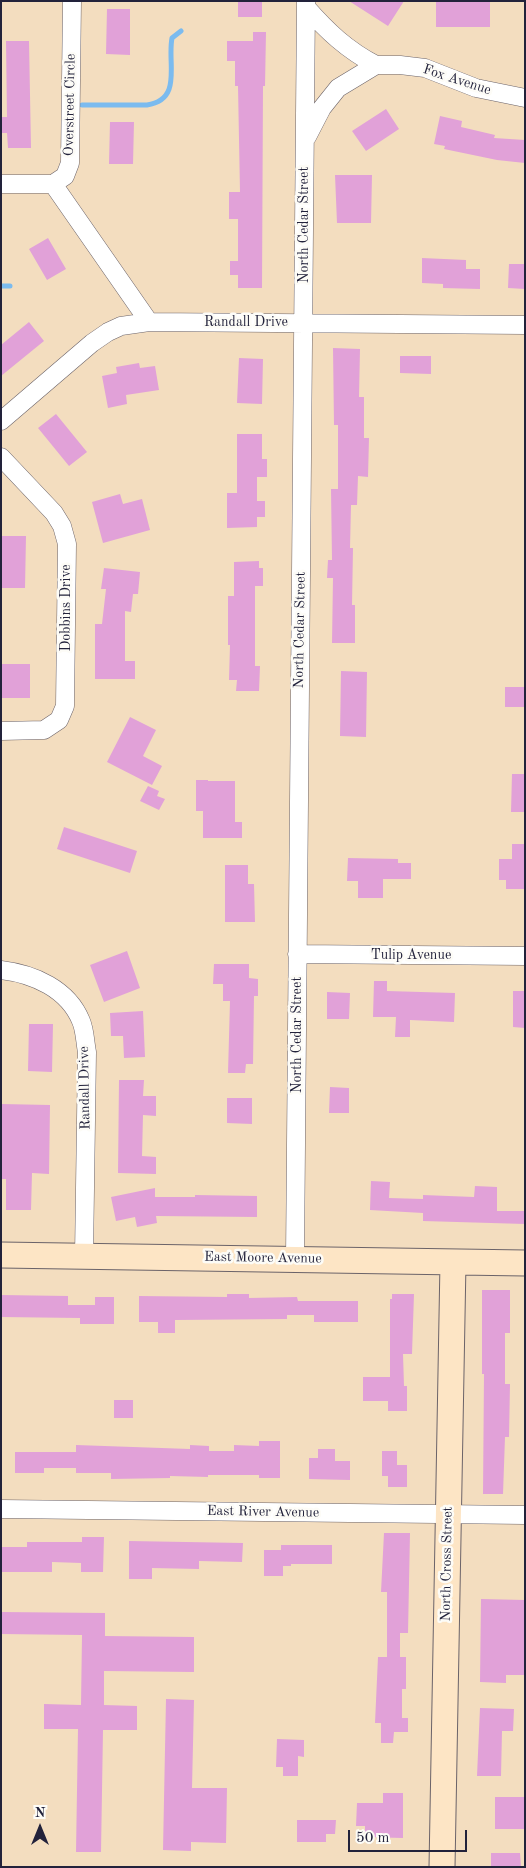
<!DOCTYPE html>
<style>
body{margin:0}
#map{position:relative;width:526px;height:1868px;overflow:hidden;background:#f3ddbf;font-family:"Old Standard TT",serif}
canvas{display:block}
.frame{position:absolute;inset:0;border:2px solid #22223b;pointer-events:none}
.north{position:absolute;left:15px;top:1803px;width:50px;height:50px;-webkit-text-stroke:4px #fdfcf7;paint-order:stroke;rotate:0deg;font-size:14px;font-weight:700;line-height:20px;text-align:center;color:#22223b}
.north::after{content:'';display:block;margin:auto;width:18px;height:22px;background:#22223b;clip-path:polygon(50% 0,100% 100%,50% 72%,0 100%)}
.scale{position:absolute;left:348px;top:1830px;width:119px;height:22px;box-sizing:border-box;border:2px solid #22223b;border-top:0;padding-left:6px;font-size:15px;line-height:18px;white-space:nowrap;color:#22223b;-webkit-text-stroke:4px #fdfcf7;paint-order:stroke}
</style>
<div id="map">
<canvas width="526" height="1868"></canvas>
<div class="frame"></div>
<div class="north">N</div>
<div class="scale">50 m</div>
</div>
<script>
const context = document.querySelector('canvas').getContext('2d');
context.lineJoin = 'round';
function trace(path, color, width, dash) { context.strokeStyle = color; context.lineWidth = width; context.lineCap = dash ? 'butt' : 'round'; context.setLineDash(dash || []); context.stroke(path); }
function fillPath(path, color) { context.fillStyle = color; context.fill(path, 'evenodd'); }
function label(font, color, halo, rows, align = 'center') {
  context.font = font + ' "Old Standard TT",serif'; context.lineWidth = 5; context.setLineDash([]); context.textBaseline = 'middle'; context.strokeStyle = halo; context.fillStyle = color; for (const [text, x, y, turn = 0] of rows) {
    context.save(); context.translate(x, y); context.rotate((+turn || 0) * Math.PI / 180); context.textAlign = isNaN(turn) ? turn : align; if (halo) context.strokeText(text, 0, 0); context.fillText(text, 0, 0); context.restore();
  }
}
trace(new Path2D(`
 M82,105h65c36,-5 20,-42 25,-67l9,-7
 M1,286h9`), '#7bbbef', 5);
fillPath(new Path2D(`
 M238,1h24v16h-24z
 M349,1h55l-16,25z
 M436,2h54v25h-54z
 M107,9h23v46l-24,-1z
 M253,32h13l-1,54h-2l-1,202h-24v-13h-8v-14h8v-42h-9v-27h11l-2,-106h-3v-25h-8v-20h26z
 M6,41h23l2,107h-23l-1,-15h-5l-1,-16h6z
 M386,109l13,20 -33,22 -14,-20z
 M440,116l22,5 -1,6 34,8 -1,3 31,2v23l-28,-3 -53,-11 1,-3 -11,-2z
 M110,122h24l-1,42h-24z
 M335,175h37l-1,48h-34z
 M48,238l18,31 -19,11 -18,-31z
 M422,258l44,2v9h14v20l-37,-1v-4l-21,-1z
 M509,264h16v25l-17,-1z
 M29,322l15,19 -43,35v-31z
 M333,348l27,1 -1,48h5v41h5l-1,39 -10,-1 -1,29h-6l-1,43h3l-1,57h3v38h-23l1,-65h-6l1,-18h4l-1,-71h7v-64h-4z
 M400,356h31v18l-31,-1z
 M239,358l24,1 -1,45 -25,-1z
 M139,363l1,5 15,-2 4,24 -33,5 1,9 -19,4 -6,-32 15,-3 -1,-6z
 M56,414l31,38 -18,14 -31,-38z
 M237,434h25v25h5v18h-10v24h8v16h-8v10l-30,1v-35h10z
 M120,494l3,10 19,-5 8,31 -47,13 -11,-41z
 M2,536h24l-1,52h-23z
 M259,561v7h4v18h-8v80h5l-1,25h-23l1,-11h-8l1,-35h-2v-49h6v-34z
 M104,568l36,4 -2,22h-5l-2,18 -6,-1v50h10v18h-40v-55h7l4,-35h-5z
 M1,664h29v34h-29z
 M341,671l26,1 -1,65 -26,-1z
 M505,687h20v20h-20z
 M130,717l26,13 -13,26 19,10 -10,19 -45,-23z
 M512,774h13v38h-14z
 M196,780h12v1h27v41h7v16h-39v-27h-7z
 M148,786l11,5 -2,5 8,3 -6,11 -19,-9z
 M64,827l73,24 -7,22 -73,-24z
 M512,844h13v45h-19v-9h-7v-21h13z
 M348,858l50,1v4h13v16h-28v19h-25v-17h-11z
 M225,865h23v19h6l1,38h-30z
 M127,951l13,37 -36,14 -14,-37z
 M214,964h35v14l9,1v17h-4l-1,68h-7l-1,9h-17l2,-72h-7v-17h-10z
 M374,981h13v10l68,2 -1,29 -44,-2v17h-15l1,-20h-23z
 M513,991h12v37l-12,-1z
 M327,992l23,1 -1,26h-22z
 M143,1011l2,46 -21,1 -1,-22h-12l-1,-23z
 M29,1024h24l-1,48 -24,-1z
 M119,1080h25l-1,16h13v20l-13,-1 -1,41 14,1v17l-38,-1z
 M330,1087l19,1v25h-20z
 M227,1098h25v26l-25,-1z
 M1,1104l49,1 -1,69 -17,-1 -1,37h-25v-31h-5z
 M371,1181l19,1 -1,16 34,1v-4l51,2 1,-11 22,1v24h28v13l-102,-3v-8l-53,-3z
 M155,1188v9h40v-2l62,1v21l-101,-1 1,7 -20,4 -2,-10 -19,4 -5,-24z
 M482,1290h28v43h-5v51h5l-1,53h-4l-2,57h-20l1,-120h-2z
 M227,1294h22v4l48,-1 1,4h60v21h-44v-7h-27v4l-112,1v13h-17v-11h-19v-26l88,1z
 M392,1294h22l-2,60h-9l1,32h3v25h-19v-10h-25v-24h27v-78h2z
 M1,1295l67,1v9h27v-8h19v27h-34v-6l-79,-1z
 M114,1400h19v18h-19z
 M259,1441h21v37h-21v-3h-51v2l-38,-1v2l-59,1v-6h-35v-5h-32v5h-29v-21h61v-7l114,4v-4l19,1v5h25v-6l25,1z
 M318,1449h17v12h15v19l-41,-1v-21h9z
 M382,1451h15v14h10v22h-19v-11h-6z
 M384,1533h26l-2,100h-8v24h6v32h-4v29h6v14h-14l-1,11h-12v-20h-6l3,-66h9v-65h-6z
 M82,1537h22l-1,35h-22v-9l-29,-1v10h-51v-25h26v-5h55z
 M129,1541l114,2 -1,19 -43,-1v8l-47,-1v11h-23z
 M281,1545h51v19h-41v2h-8v10h-19v-26h17z
 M481,1599l44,1v75h-19v8l-26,-1z
 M1,1612l104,1v23l89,1v35l-90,-1v34l33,1v24h-34l-2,122h-25l2,-123h-34v-25l37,1 1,-70 -81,-1z
 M166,1699l28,1 -2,88h35l-1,55 -35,-1v9l-28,-1z
 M480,1708l34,1 -1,22h-11l-1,45h-24z
 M277,1739l27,1v17l-6,-1v20h-15v-9h-7z
 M383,1793h20v45l-38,-1v-11h-9l1,-23h26z
 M495,1797h30v32h-30z
 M297,1820h39l-1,14h-9v8h-29z
 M491,1853h29l1,14h-30z`), '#e1a1d8');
const street = new Path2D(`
 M72,1l-2,162 -5,13 -12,8 96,138
 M306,7c21,24 41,43 70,58
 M307,137l15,-29 16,-20 38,-23h24l25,3 51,20 49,10
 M1,184h52
 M1,421l91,-78 16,-11 13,-6 28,-4 376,3
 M1,457l53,56 8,13 5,18 -2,162 -6,14 -15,10 -43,1
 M297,954l228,2
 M1,970c33,4 67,19 80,51 4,9 4,21 6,31l-3,204
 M295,1259l11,-1258
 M1,1509l524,6`);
const secondary = new Path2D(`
 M1,1255l524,8
 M442,1867l11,-605`);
trace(street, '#6b6369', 19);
trace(secondary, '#6b6369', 27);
trace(street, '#fff', 18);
trace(secondary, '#fde5c5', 25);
label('14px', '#22223b', '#fdfcf7', [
 ["Fox Avenue",457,80,18],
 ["Overstreet Circle",70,105,-89],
 ["North Cedar Street",304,225,-90],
 ["Randall Drive",246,322],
 ["Dobbins Drive",66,608,-90],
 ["North Cedar Street",300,630,-89],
 ["Tulip Avenue",411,955],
 ["North Cedar Street",297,1035,-90],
 ["Randall Drive",85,1088,-91],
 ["East Moore Avenue",263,1258,1],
 ["East River Avenue",263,1512,1],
 ["North Cross Street",447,1564,-89]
]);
</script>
